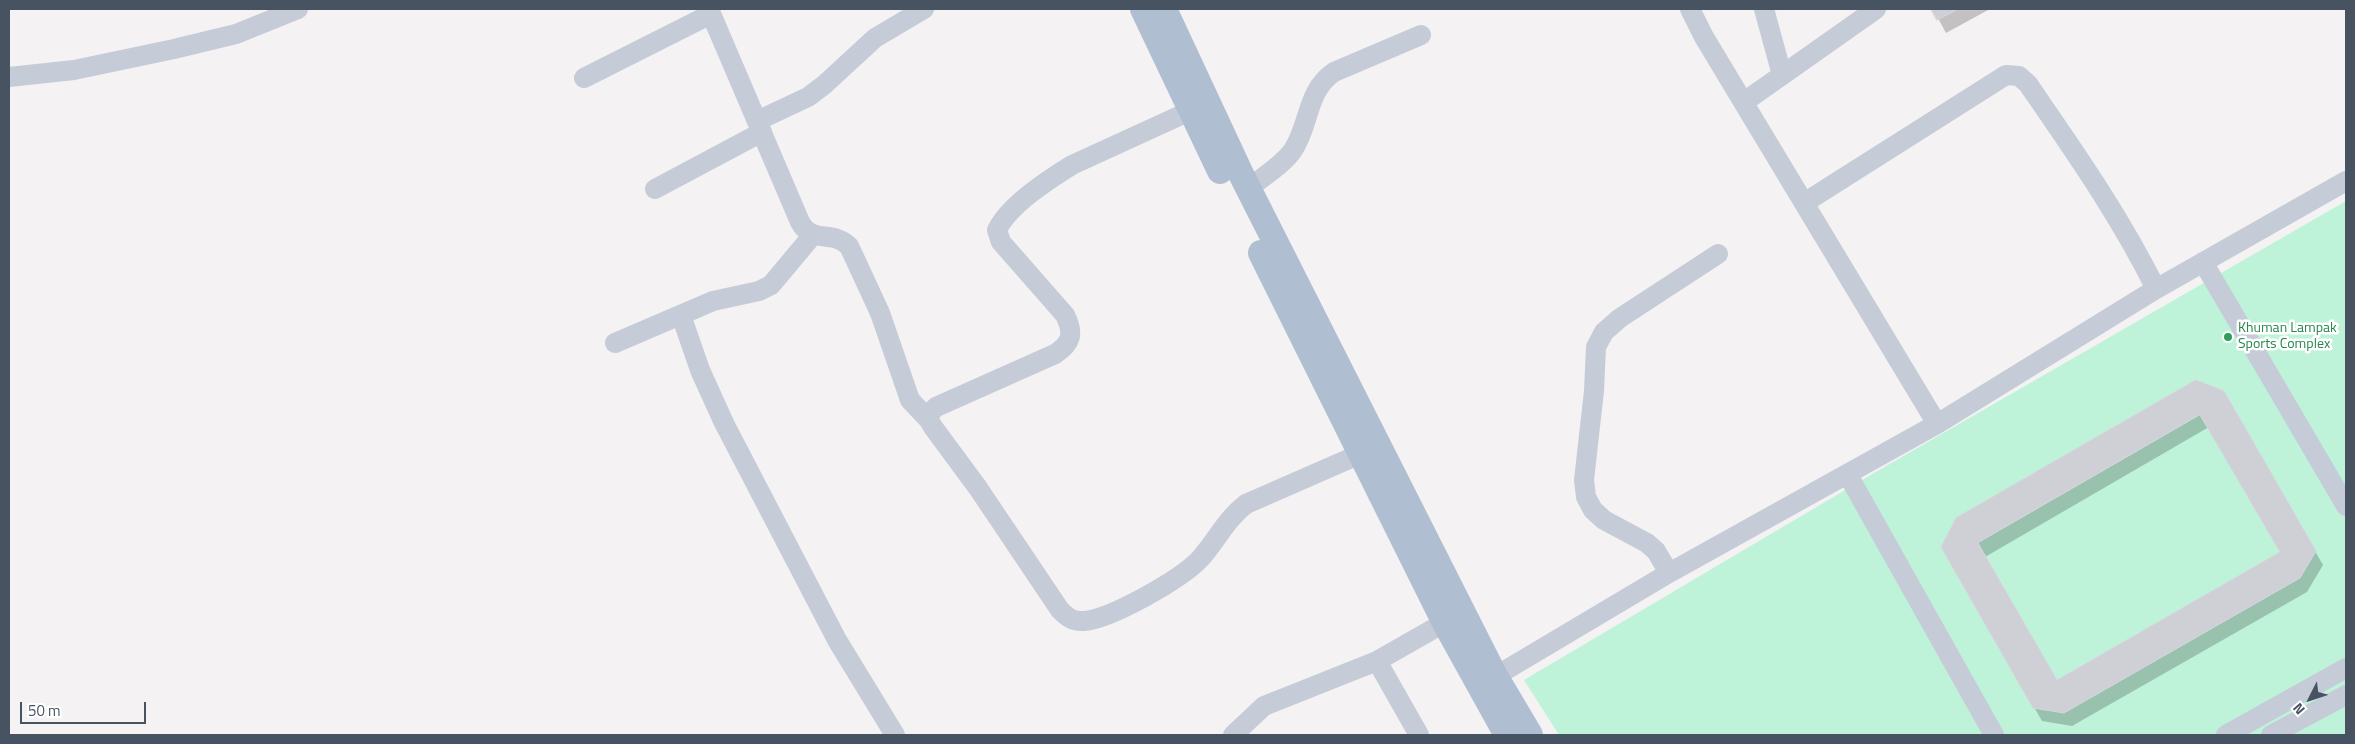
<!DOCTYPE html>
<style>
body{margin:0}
#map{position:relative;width:2355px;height:744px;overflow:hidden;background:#f4f2f2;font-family:"Titillium Web",sans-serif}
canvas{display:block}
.frame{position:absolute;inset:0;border:10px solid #485361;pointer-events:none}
.north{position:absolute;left:2285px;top:674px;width:50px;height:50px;-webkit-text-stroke:4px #fff;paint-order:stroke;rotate:229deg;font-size:14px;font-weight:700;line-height:20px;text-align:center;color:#485361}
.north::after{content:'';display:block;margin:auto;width:18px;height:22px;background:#485361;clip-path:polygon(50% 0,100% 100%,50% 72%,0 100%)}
.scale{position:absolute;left:20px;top:702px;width:126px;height:22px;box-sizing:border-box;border:2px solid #485361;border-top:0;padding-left:6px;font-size:15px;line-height:18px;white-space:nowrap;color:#485361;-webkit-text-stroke:4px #fff;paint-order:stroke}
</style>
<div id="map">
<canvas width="2355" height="744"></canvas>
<div class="frame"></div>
<div class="north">N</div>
<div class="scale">50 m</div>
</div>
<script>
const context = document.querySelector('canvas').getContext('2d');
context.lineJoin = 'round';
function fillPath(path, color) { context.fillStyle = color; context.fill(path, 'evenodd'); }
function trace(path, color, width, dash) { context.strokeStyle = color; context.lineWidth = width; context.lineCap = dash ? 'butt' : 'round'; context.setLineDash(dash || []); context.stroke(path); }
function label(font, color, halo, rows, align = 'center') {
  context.font = font + ' "Titillium Web",sans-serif'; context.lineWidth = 5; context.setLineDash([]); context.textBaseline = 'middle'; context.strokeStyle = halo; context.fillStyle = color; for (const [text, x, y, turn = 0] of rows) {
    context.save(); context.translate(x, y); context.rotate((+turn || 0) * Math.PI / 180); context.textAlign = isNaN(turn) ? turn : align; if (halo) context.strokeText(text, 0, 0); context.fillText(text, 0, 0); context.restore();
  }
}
fillPath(new Path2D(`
 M2346,201v534h-787l-35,-55 350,-207z`), '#bff3d9');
fillPath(new Path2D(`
 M1933,9h57l-44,24z
 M2223,392l100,173 -16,27 -235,134 -30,-5 -99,-174zM2209,427l72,125 -224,130 -72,-125z`), '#0003');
const building = new Path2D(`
 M1931,9h27l-21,11z
 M2196,380l28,11 92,160 -16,27 -236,135 -31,-5 -92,-161 15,-29zM2200,415l80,137 -223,128 -79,-137z`);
fillPath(building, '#ced0d6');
trace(building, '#d6d7dd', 1);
trace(new Path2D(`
 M709,9l91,213c13,23 31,7 49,24l31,67 30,87 19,20
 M1690,9l14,28 233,387
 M1764,9l18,66
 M9,77l65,-7 100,-21 62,-15 62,-25
 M584,78l127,-64
 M1744,102l132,-93
 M1190,111l-118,54c-24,15 -63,40 -75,65l4,12 64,73c9,18 7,28 -10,39l-119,53 -6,6 -1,7 4,7 45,61 82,122c7,7 13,12 24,11 27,-2 95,-41 115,-61 17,-18 26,-40 47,-56l128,-56
 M757,121l51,-24 16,-12 51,-47 49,-29
 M655,189l107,-57
 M1248,189c14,-12 35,-24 45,-39 17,-25 13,-59 41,-78l87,-37
 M1804,203l202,-128 13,1 9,8c46,67 92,132 128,205
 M2203,262l143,244
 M681,315l19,55 24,53 113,217 58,95
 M615,343l98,-42 46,-10 12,-6 41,-49
 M1848,475l146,260
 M1669,573l-13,-22 -9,-8 -43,-23 -11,-10 -7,-13 -2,-17 10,-89 2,-44 8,-15 16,-14 98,-64
 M1377,661l42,74
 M1484,683l185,-110 268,-149 219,-135 190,-108
 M1233,735l31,-29 113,-45 79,-45
 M2226,735l120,-67
 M2271,735l75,-40`), '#c5ccd7', 20);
trace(new Path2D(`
 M1143,9l77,162
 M1164,9l76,163 255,504 35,59
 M1261,253l185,372 61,110`), '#b0bed2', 26);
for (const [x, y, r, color] of [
 [2228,337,5,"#2e9e5b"]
]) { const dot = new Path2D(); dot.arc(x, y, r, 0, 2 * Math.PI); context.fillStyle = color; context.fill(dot); trace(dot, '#fff', 2); }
label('14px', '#27864d', '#fff', [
 ["Khuman Lampak",2238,329],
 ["Sports Complex",2238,345]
], 'left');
</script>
